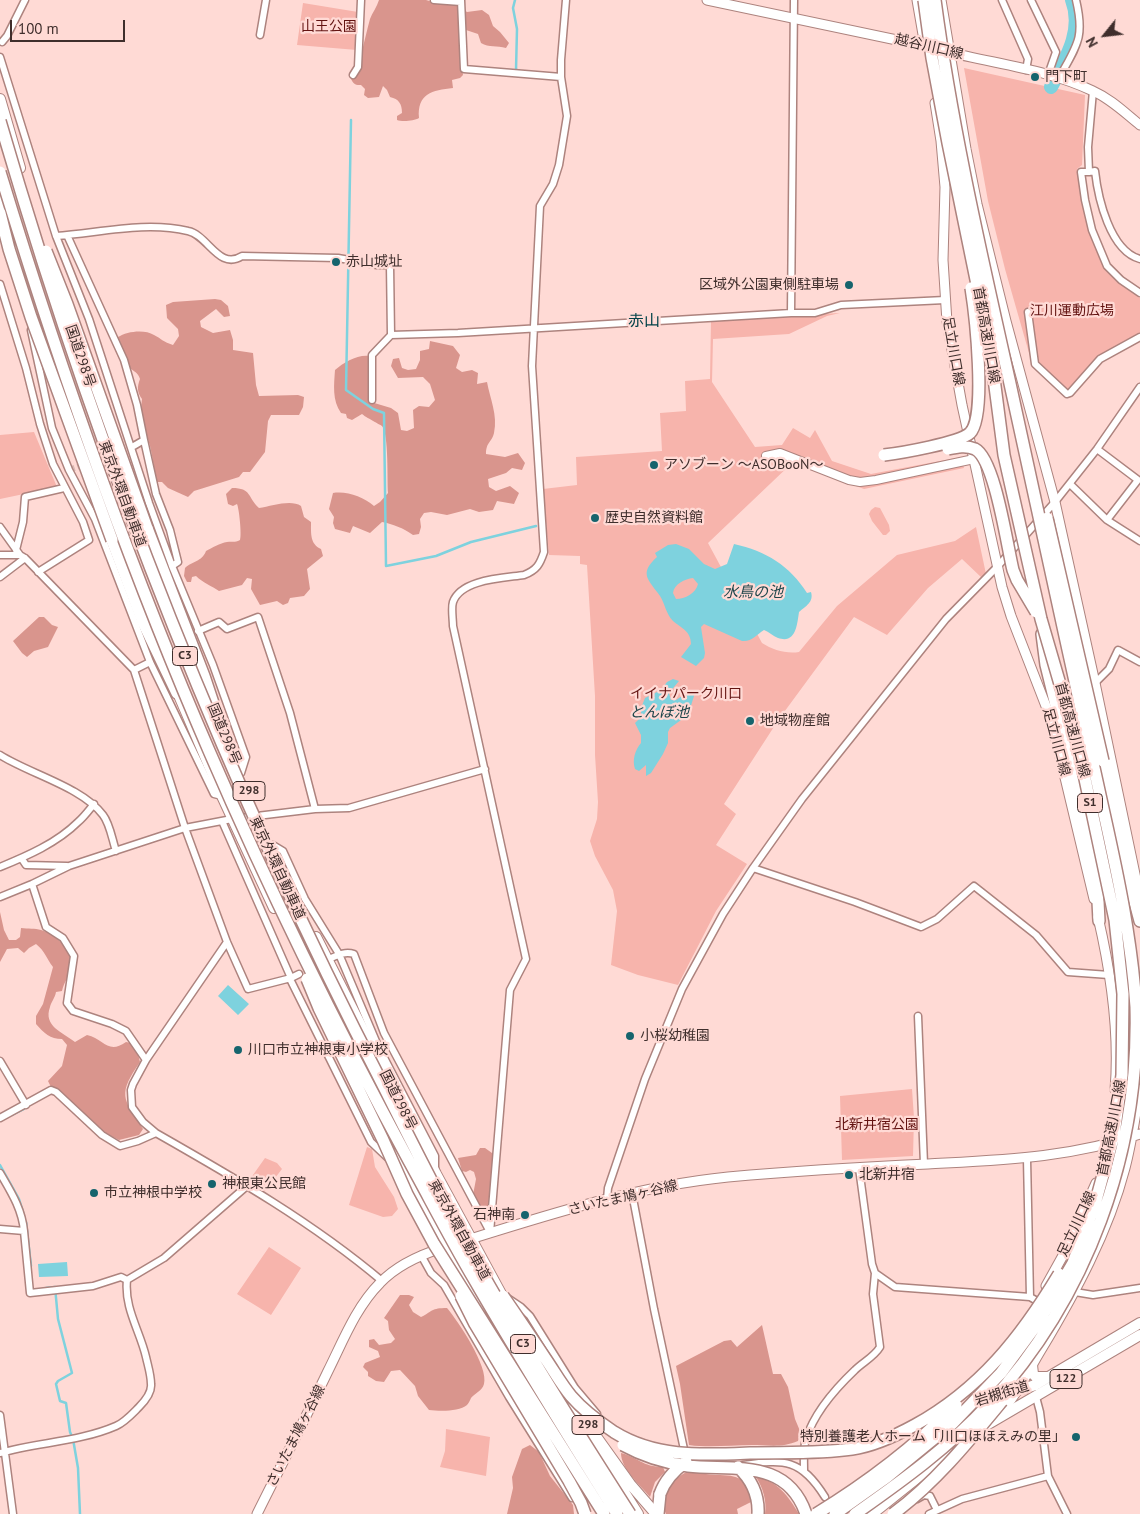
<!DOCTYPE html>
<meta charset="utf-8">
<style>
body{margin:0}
#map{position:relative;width:1140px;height:1514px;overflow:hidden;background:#ffdad5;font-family:"PT Sans",sans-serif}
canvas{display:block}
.north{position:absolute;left:1080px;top:10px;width:50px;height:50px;-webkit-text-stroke:4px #ffdad5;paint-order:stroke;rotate:241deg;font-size:14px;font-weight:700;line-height:20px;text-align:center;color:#3f2e2c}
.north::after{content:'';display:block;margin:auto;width:18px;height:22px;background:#3f2e2c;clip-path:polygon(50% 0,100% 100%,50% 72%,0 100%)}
.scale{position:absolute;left:10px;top:20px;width:115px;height:22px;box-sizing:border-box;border:2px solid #3f2e2c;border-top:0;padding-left:6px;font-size:15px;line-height:18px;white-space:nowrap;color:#3f2e2c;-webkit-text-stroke:4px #ffdad5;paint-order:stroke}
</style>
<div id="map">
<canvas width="1140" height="1514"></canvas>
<div class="north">N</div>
<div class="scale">100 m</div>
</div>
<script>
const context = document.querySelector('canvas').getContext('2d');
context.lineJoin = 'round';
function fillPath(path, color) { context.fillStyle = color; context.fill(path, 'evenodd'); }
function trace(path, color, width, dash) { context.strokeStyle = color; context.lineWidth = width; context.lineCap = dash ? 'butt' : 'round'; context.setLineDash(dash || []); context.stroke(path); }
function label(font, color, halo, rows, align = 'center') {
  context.font = font + ' "PT Sans","Noto Sans JP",sans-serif'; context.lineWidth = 4.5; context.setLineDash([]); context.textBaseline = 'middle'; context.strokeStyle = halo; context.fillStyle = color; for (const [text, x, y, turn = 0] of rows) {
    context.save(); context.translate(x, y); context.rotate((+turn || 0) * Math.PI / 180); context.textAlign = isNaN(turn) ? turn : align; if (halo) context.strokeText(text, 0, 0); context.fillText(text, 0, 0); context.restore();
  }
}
fillPath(new Path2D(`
 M303,3l55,9 -1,38 -60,-5z
 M964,68l121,27 -3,70 -5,4 5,32 7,30 17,40 11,11 23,16v35l-43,24 -28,34h-4l-34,-31 -26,-91 -17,-68z
 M840,313l-13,3 -38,18 -76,5 -1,43 43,65 27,-2 11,-17 17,10 5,-8 17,31 39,13 90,-17 3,11 -100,21 -72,-26 -84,80 54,100c11,7 24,11 37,9l38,-46 60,-51 58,-14 21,-14 10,47 -4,4 -20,-19 -34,29 -41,47 -33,-18 -75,102 -55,85 12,10 -20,31 31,19 -31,47 -38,74 -40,-10 -27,-10 6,-54 -4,-21 -18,-34 -5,-15 7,-22 1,-17 -3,-47v-59l-8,-131 -7,-1v-8l-31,-1 -6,-66 34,-4 -1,-28 86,-6 -2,-38 26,-2 -1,-30 25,-2 1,-59z
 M34,432l23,55 -57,12v-64z
 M875,507l5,1 9,17 1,6 -4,4h-3l-11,-14 -3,-7 2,-4z
 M912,1089l2,29 -1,38 -71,4 -2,-64z
 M367,1147l5,2 3,18 19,30 4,12 -6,7 -9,1 -34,-12z
 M265,1158l12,5 5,6 -17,22 -17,-9z
 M269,1247l32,21 -30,47 -34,-21z
 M446,1429l44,8 -4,39 -46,-9 5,-16z`), '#f7b4ac');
fillPath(new Path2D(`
 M379,0h47l10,3 20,1 11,8 15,-2 7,5 4,11 7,6 9,11 -3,5c-9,-3 -17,0 -25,-5l-3,-9 -12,-4c-7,13 -6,30 -3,45l-3,3 -8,2 1,8c-21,2 -36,6 -34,30 -5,3 -17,4 -22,2v-4l5,-3c0,-9 -3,-14 -12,-16l-3,-7 -4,-4 -4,11 -11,1 -4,-3 1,-6 -4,-4c-5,0 -7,0 -10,-6 6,-8 13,-13 10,-24 3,-12 6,-25 9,-36 2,-6 7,-12 9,-19z
 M215,299l6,1 7,6 2,10 -6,1 -8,-8 -16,12 1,6 12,6 17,-3 3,10v10l20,3 3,32 3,11 39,-1 6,2 -1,10 -4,8h-28l-3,6 -3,31 -15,20h-7l-4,5 -45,14 -6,6 -20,-9 -6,-6h-6c-2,-12 -3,-24 -6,-36 -4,-15 -11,-31 -8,-47 -5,-7 -5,-12 -2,-20 -2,-7 -6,-7 -11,-12 -2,-2 -11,-27 -11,-30 9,-6 27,-8 36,-2 8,4 9,7 19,10l6,-9 -1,-7 -11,-11 -1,-13 7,-3z
 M430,341l23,5 7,9 -4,13 6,4 10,-2 6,3 -1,11 10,-2c3,17 11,33 7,51 -2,9 -8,9 -8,21l19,3 13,-4 7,10 -3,7 -10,-2 -6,5 -18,6 1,8 7,4 14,-5 9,7 -5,11 -17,-3 -4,9 -14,2 -9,-3 -23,6 -16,-3 -7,1 -4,6 1,8 -2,7 -6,1c-10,-7 -20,-11 -31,-13l-12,11 -17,-7 -3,7 -15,-4 -2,-6 1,-6 -5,-8 4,-16c15,-2 30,4 41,13l6,-4 8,-9c-1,-12 1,-59 -6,-67 -1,-1 -17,-9 -20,-12l-10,6 -5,-2 -1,-4 -5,-1c-9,-13 -7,-28 -6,-43 9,-8 23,-16 35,-14l1,46 20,6 7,5 3,17 6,1 7,-3 -1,-18 6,-4 10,1 6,-7 -5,-16 -7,-7 -25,1 -7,-12 2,-7 6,-1 3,10 6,2 8,-1 4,-9v-9l9,-2z
 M232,488c20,0 15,9 27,20 13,-2 32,-9 42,-2l3,11 7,5c0,12 -1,22 10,27l2,7 -16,13 3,20 -6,7 -14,2 -2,5 -5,2 -6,-4 -17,4 -9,-16 1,-10 -5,-1 -5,7 -23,6c-7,-5 -16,-8 -23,-15l-4,1 -1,5h-4l-3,-6 1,-8c7,-7 17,-6 21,-17 6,-3 14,-8 21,-9 6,-1 7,1 13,-2 2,-5 -1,-32 -3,-36l-4,2 -5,-2 -2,-10z
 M39,617h5l8,8 6,2 -10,20 -14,4 -7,6 -5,-4 -9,-12z
 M0,912l4,18 5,10h7l4,-3 1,-9c7,1 14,0 20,2 16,5 33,21 30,38 -2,8 -7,14 -9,23l-6,1c-1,6 -5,10 -6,15 -7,19 12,25 25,35l12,-7c17,4 21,20 39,7l5,1 7,11 2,8c-22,32 -18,36 3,67l-4,6 -20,5c-6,-3 -12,-6 -17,-10 -11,-8 -42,-43 -51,-43l-3,-6 14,-15 5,-21 -5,-6c-12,0 -18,-6 -26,-15v-8l7,-12 10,-37c-7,-9 -8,-16 -17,-23l-7,4 -5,5 -6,-5 -11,1 -7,13z
 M480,1148h5l7,5 1,5 -5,54 -2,2h-3l-10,-19 3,-16 -2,-7 -4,-2 -4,2 -4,-1 -4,-13 18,-3z
 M400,1295h9l5,2 -5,8 4,7 8,5c12,-6 10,-9 26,-9 11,13 42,59 37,76 -2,7 -9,9 -13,14 -1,2 -2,5 -4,7 -8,7 -28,6 -38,5l-11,-14 -3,-10 -15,-16 -9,1 -7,11 -8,-1 -8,-5v-4l-5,-5 2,-4 15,-6 -2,-6 -9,-4v-7l5,-1 5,6 12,-2 4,-4 -6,-9 -1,-9 -4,-3z
 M762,1325l11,49h8l7,13 7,32 5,12 -2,10c-16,7 -29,4 -46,4 -21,0 -42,3 -63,0l-9,-61 -4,-18 48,-25 7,-1 6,7z
 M530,1445l9,7 11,24 23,29 1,9h-67l6,-26 -1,-11 10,-28z
 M621,1453c16,4 22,14 42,14l2,5 -10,10 -5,15c-10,-12 -29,-28 -29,-44z
 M689,1471c9,1 18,4 27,4 22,0 33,3 35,27l-14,7 1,5h-72c-7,-16 8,-38 23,-43z
 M756,1477c21,3 33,20 43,37h-34c2,-13 -2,-26 -9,-37z`), '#d9958d');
fillPath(new Path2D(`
 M676,544l13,5 15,15 11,5 12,-5 7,-20c32,7 56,22 73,49l4,-1c3,10 -5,14 -12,20 -2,13 -3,32 -21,26 -5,-2 -9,-6 -14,-8 -8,5 -12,12 -22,11l-38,-17 -3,3 4,26 -1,5 -8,8 -15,-9 10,-13c0,-13 -10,-16 -18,-23 -7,-7 -8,-17 -13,-25 -11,-16 -22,-22 -3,-39l-2,-4 13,-8zM693,578l5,6c-2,9 -13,15 -22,15l-3,-6c1,-9 12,-14 20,-15z
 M673,679l6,2 -10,12 2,7h5l15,-10 3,4v2l-6,19 -18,13 -2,4v11l-5,11 -12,19 -5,3v-11l-7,6 -4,-2c-3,-9 0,-19 6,-26v-8l-6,-12 6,-6v-9l4,-10 16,-8 6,-8z
 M228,985l21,19 -11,11 -20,-19z
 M67,1262l1,14 -29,1 -1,-13z`), '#7ed2de');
trace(new Path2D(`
 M515,0l-2,8 4,21 -1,41
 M351,120l-5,270 27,19 11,4 2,153 50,-10 35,-14 65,-16
 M12,1115l12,-6
 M0,1165l19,34 4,13
 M26,1222l5,44
 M46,1288l9,-1 3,32 14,54 -14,8 -2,3 4,17 6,2 4,29 3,7 5,29 2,46`), '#7ed2de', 2.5);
trace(new Path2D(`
 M1051,87c14,-27 33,-56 21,-87`), '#7ed2de', 14);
trace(new Path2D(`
 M69,470l63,-23`), '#d9b8b3', 6, [6, 3]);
const minor = new Path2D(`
 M434,0l27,2
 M461,0l3,69 97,8
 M1002,0l26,59 -2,11
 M1031,0l25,52 -8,23
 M260,35l6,-35
 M2,42l5,-6 18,-36
 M0,57l56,179 33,83 60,184 23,63 41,99 33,92 -5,16
 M353,75l5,-8 3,-67
 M1059,78c18,-33 26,-40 17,-78
 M1093,91l-5,56 1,25 6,-1c3,27 15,80 45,88
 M1089,172h-8l4,28 7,30 15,36 14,14 19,13
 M67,235l57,125 13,45 7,35 -12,7
 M56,236c43,-3 89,-15 132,-5 20,4 31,40 54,25l96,2 39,7h13l1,70 -19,20v45
 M0,284l26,84 14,56 13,40 30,58 6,18 -51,32
 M1028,312l7,52 32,30 3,-1 30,-34 40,-22
 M791,313h24l26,-8 104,-5
 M31,330l21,98 17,42 26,49 55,143 64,132 8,2
 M391,335l67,-2 333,-20 3,-313
 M144,440l12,54 14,36 8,32 -6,4
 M1097,449l41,31 -31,40
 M1070,484l37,36 33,21
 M0,527l20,28 5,3 109,112 51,158 42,114 21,47 43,-11 8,-4
 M16,550l7,-28 2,-25 39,-9
 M0,555h20
 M0,577l25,-19
 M198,631l21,-9 8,7 31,-12 32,96 25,96
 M134,670l16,-8
 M1095,683l14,-14 9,-19 22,12
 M0,755c30,19 82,32 103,60 7,9 9,24 13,36
 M222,821l69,157
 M273,845l10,6 22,48 34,55 39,92 57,110v13
 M22,859l4,6 41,1
 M0,867c27,-11 57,-24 78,-45 6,-5 11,-12 16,-18
 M753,868l102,34 66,25 16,-8 37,-33 62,49 32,37 41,3
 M32,884l14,43 17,11 11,18 -7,47 6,8 39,13 14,7 20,29
 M0,897l32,-13 37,-18 116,-38 47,-9 83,-10 34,-1 136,-39
 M227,942l-81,118 -13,24 -2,6 1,17 11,15 13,11c79,45 156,89 226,148
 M329,959c9,-4 16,-8 25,-5l30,79 106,199
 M290,979l81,163 18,17
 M918,1016l6,148
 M0,1061l26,44
 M0,1118l51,-28 5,2 46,43 18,11 18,-5 18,-8
 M1027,1159l3,138
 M859,1168l13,96 3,9 20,14 135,10 7,4
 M0,1173c11,19 22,36 24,58
 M632,1193l22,116 31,145
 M607,1199l1,-11 37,-109 37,-90 41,-75 30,-46 49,-69 144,-180 51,-52 58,-65 42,-53 43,-62
 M0,1229l24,2 6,62 63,-7 28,-9 6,3
 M490,1233l20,-243 16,-31 -73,-333c0,-7 -2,-18 0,-24 8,-23 51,-24 71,-27 13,-5 16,-11 20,-23l-12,-186 8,-160 13,-22 6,-19 8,-49 -6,-39v-17l5,-60
 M421,1255l10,18 13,12 65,112 63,101
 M1075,1292l18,3 47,-7
 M506,1297l15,10 9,9 45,72 22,26
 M1036,1397l4,15 8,64 19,38
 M0,1415l13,99
 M0,1453c38,-11 79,-11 116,-27 9,-4 16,-12 23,-19 6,-6 13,-14 12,-23 0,-9 -3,-18 -5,-27 -6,-26 -22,-49 -19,-77l37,-22 84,-73
 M743,1465c42,-6 58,-6 82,32
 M804,1470c0,-10 -1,-22 2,-31 8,-26 29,-50 49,-69 8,-8 19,-13 25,-23l-7,-53 2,-21
 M917,1499l7,-4 6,1 7,14
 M929,1514l33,-15 86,-23`);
const tertiary = new Path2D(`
 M766,456l14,-3 69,27 11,2 16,-2 98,-21`);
const secondary = new Path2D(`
 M707,0l223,47
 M917,0l8,46
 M941,0l25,149 11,55 29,117 49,181 40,181 45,215
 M945,51c49,13 102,18 148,40 18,8 32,22 47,34
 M935,103l6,38 4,46 -2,73 4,62 15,83 40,182 9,29 40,103 43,180
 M1098,917c13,56 22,114 17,173
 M1105,1149l6,-29
 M464,1241c86,-27 174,-55 264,-64 66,-6 133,-10 200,-13 72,-4 143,-6 212,-30
 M1046,1286l20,-36 30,-67
 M996,1417c20,-19 31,-44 45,-67 34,-57 67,-117 84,-182 7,-26 10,-52 15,-79
 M257,1514c24,-48 48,-95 71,-143 15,-30 28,-64 52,-88 17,-18 40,-28 62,-35`);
const trunk = new Path2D(`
 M0,99l20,69
 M0,195l39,125 19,55
 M104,424l26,73
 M175,686l47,110 52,112
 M219,720l19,47
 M316,937l120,237 70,129
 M371,1104l77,142 88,150
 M1032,1365l1,9 3,3h12
 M554,1382l84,132
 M974,1402c19,-10 41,-9 61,-17l105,-62
 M983,1427l157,-92
 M595,1435l35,49 26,30
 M872,1514l95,-76`);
const motorway = new Path2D(`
 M147,528l57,148 17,51
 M112,540l31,82 34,71
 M1042,634l4,31 46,186 5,31 2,39
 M1103,761l26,119 11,41
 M658,1514l2,-20`);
trace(minor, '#ad837e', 9);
trace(tertiary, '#ad837e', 10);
trace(secondary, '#ad837e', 11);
trace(trunk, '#ad837e', 12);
trace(motorway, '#ad837e', 14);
trace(minor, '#fff', 6);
trace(tertiary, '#fff', 8);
trace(secondary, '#fff', 9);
trace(trunk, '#fff', 10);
trace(motorway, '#fff', 11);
const motorwayBridge = new Path2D(`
 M0,121c97,334 224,657 384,966 31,62 62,124 97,184 47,83 98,163 149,243
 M0,172c60,197 128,392 210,581 60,139 127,275 199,408 22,40 42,79 65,118 46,80 94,157 143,235
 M0,213l9,36 22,68 81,223
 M46,251l21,53 80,224
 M948,449c9,-2 18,-4 27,0 20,10 32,97 38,121l4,10 19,32
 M884,455c17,-2 75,-12 86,-22 17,-17 5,-120 1,-145
 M1047,518l56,243
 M307,979l12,29 64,132 24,54 27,50 170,270
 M461,1296l14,28 94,157 12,22 4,11
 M503,1296c14,20 28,41 42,62 9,13 16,26 26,38 12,14 28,26 43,36 42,26 88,23 136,21 33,-1 68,1 102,-4 22,-3 43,-13 63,-24 65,-36 106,-88 144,-151
 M623,1445c20,11 43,18 65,21 46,5 99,-8 118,48
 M738,1467c14,13 21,28 20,47
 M660,1494c5,-14 13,-23 26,-32
 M816,1514c51,-31 98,-67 140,-109
 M835,1514l52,-37 66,-54 48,-50 37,-50 35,-60 22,-59 19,-69 8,-60 1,-81 -8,-74 -37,-174 -37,-127 -37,-164 -14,-107 -42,-205 -16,-85 -8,-58
 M855,1514c47,-33 94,-67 133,-109 99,-107 152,-252 148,-398 -4,-65 -18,-131 -32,-194 -13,-59 -26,-118 -39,-177 -19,-86 -37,-171 -56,-257 -28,-126 -57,-251 -74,-379
 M893,1514c42,-31 76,-73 109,-113`);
trace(motorwayBridge, '#ad837e', 14, []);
trace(motorwayBridge, '#fff', 11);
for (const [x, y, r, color] of [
 [1035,77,5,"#16646d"],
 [336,262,5,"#16646d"],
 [849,285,5,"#16646d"],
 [654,465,5,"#16646d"],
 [595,518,5,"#16646d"],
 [750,721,5,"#16646d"],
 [630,1036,5,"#16646d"],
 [238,1050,5,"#16646d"],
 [849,1175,5,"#16646d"],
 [212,1184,5,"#16646d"],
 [94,1193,5,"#16646d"],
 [525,1215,5,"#16646d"],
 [1076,1437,5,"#16646d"]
]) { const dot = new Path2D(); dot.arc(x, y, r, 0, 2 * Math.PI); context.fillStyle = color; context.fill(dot); trace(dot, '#ffdad5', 2); }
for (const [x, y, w] of [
 [185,656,25],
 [249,791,32],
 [1090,803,25],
 [523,1344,25],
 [1066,1379,32],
 [588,1425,32]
]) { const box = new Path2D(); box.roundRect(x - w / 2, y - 9.5, w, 19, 4); context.fillStyle = '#ffdad5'; context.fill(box); trace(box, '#3f2e2c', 1); }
label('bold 12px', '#3f2e2c', null, [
 ["C3",185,656],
 ["298",249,791],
 ["S1",1090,803],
 ["C3",523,1344],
 ["122",1066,1379],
 ["298",588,1425]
]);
label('14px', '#631311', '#ffdad5', [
 ["山王公園",329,27],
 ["江川運動広場",1072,311],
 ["イイナパーク川口",686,694],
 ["北新井宿公園",877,1125]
]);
label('14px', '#3f2e2c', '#ffdad5', [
 ["越谷川口線",929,47,13],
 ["首都高速川口線",986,335,80],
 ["足立川口線",953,351,80],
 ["国道298号",80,356,71],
 ["東京外環自動車道",122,494,70],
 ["首都高速川口線",1072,730,75],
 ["国道298号",224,734,67],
 ["足立川口線",1056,742,75],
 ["東京外環自動車道",277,868,65],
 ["国道298号",398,1100,63],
 ["首都高速川口線",1112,1128,-79],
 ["さいたま鳩ヶ谷線",623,1198,-13],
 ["足立川口線",1077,1224,-65],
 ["東京外環自動車道",459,1230,61],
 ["岩槻街道",1002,1394,-17],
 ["さいたま鳩ヶ谷線",296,1436,-63]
]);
label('14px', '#3f2e2c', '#ffdad5', [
 ["門下町",1045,77],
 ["赤山城址",346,262],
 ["区域外公園東側駐車場",839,285,"right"],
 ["アソブーン ～ASOBooN～",664,465],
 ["歴史自然資料館",605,518],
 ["地域物産館",760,721],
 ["小桜幼稚園",640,1036],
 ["川口市立神根東小学校",248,1050],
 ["北新井宿",859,1175],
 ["神根東公民館",222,1184],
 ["市立神根中学校",104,1193],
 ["石神南",515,1215,"right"],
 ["特別養護老人ホーム「川口ほほえみの里」",1066,1437,"right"]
], 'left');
label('italic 15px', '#1e464b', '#ffdad5', [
 ["水鳥の池",753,593],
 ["とんぼ池",659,713]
]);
label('16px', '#004148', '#ffdad5', [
 ["赤山",644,321]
]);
</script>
